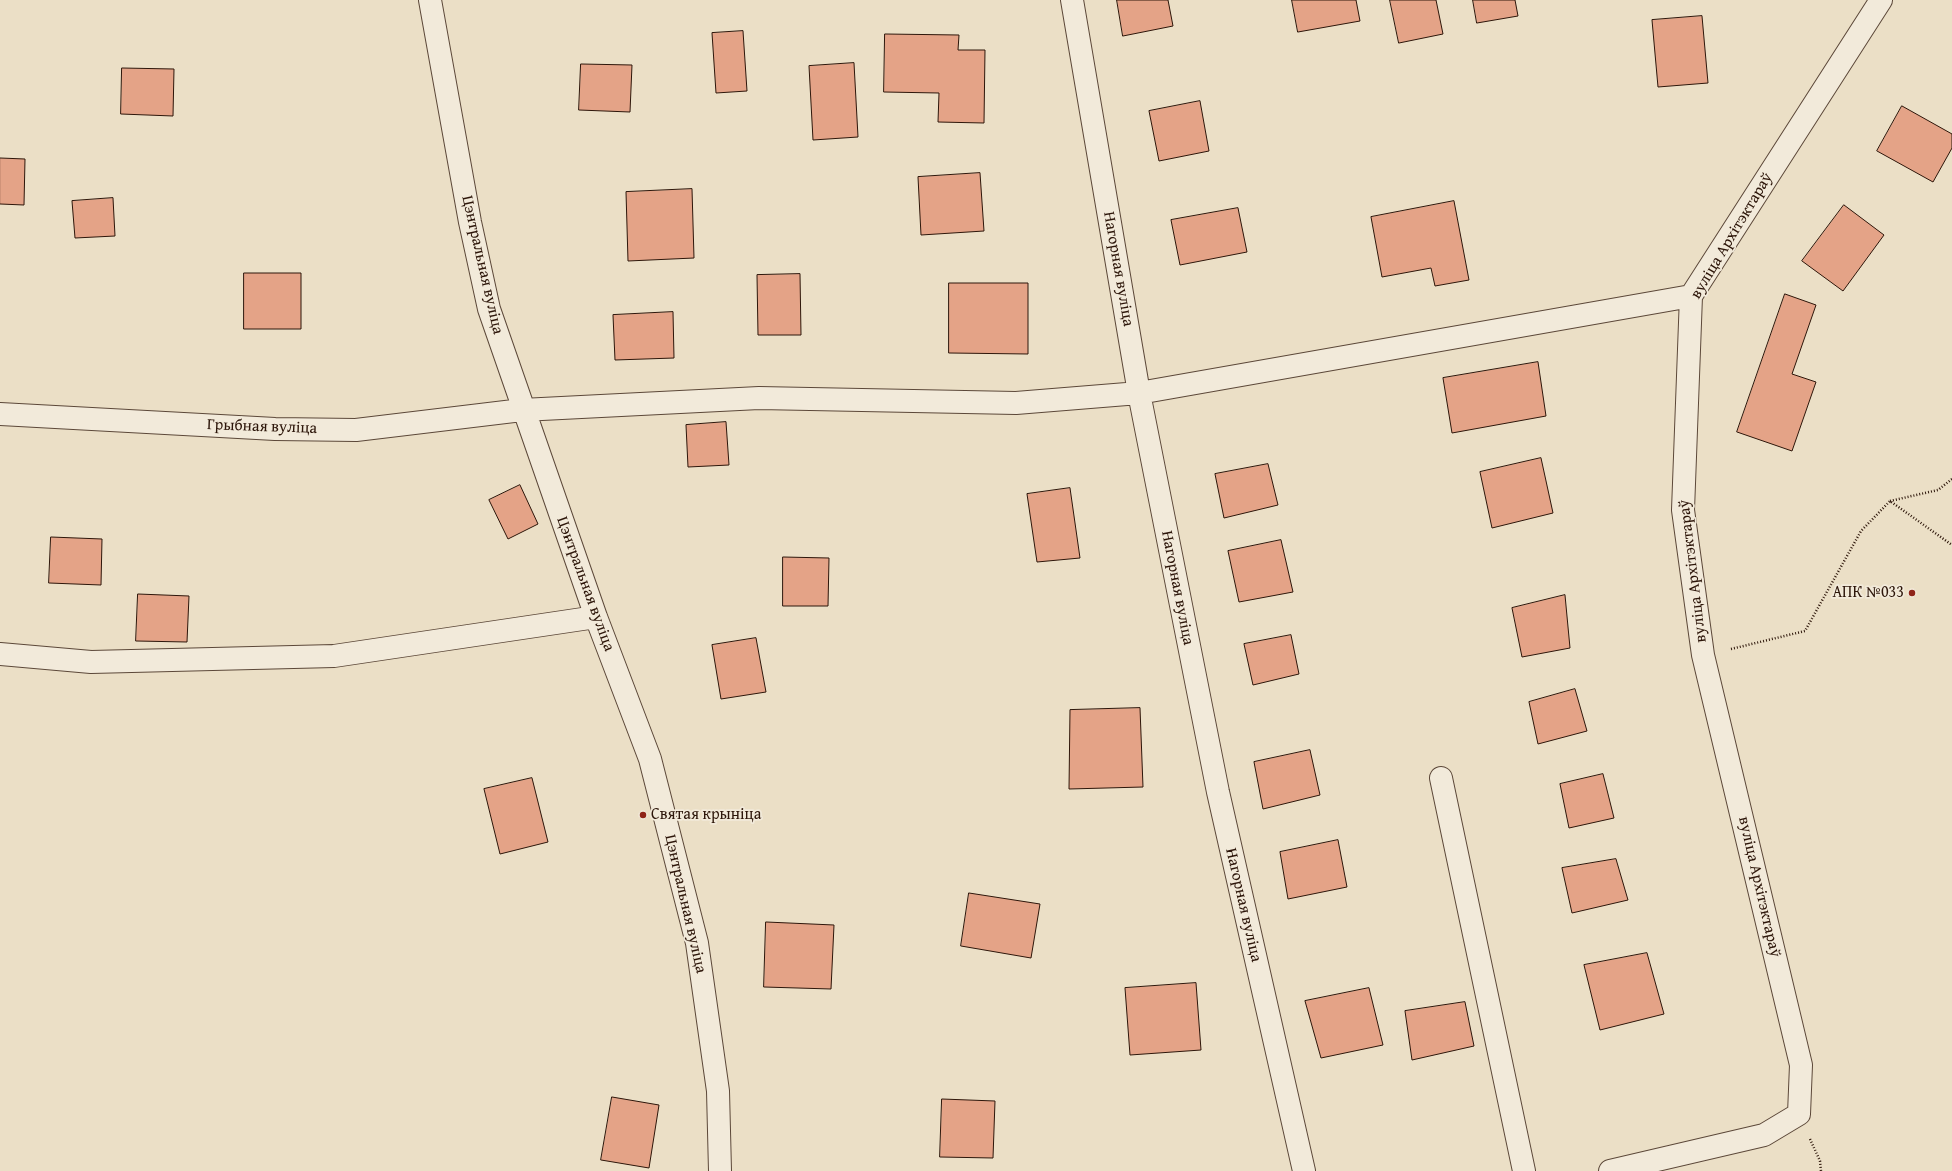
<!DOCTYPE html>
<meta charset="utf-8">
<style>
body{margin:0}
canvas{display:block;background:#ebdfc6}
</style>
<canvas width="1952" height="1171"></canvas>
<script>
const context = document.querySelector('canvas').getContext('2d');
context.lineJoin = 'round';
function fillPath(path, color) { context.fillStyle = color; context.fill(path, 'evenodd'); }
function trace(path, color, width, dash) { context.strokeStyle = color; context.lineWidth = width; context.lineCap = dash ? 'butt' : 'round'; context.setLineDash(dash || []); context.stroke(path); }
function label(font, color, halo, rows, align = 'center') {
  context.font = font + ' "Gentium Book Plus",serif'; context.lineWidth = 3.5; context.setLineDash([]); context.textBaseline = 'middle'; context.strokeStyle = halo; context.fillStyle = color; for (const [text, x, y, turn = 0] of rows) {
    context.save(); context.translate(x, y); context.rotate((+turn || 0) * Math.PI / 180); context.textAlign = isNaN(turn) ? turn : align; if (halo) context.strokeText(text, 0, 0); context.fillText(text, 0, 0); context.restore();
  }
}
const building = new Path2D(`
 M1117,0h51l5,26 -50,10z
 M1292,0h64l4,21 -62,11z
 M1390,0h46l7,34 -44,9z
 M1473,0h42l3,16 -41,7z
 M1702,16l6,67 -50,4 -6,-67z
 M743,31l4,60 -31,2 -4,-60z
 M885,34l74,1 -1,15h27l-1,73 -46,-1 1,-29 -55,-1z
 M854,63l4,74 -45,3 -4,-74z
 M581,64l51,1 -2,47 -51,-2z
 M122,68l52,1 -1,47 -52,-2z
 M1200,101l9,50 -50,10 -10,-50z
 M1902,106l50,28v14l-19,34 -56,-31z
 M0,158l25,1 -1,46 -24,-1z
 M980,173l4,58 -63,4 -3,-58z
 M692,189l2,69 -66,3 -2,-69z
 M113,198l2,38 -40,2 -3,-37z
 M1454,201l15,79 -34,6 -4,-18 -49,9 -11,-60z
 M1844,205l40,30 -41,56 -41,-30z
 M1238,208l9,44 -67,13 -9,-45z
 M244,273h57v56h-57z
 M800,274l1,61h-43l-1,-60z
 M949,283h79v71l-79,-1z
 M1785,294l31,11 -24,69 24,8 -24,69 -55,-19z
 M673,312l1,46 -59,2 -2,-45z
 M1538,362l8,54 -94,17 -9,-55z
 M726,422l3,43 -41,2 -2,-42z
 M1541,458l12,55 -61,15 -12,-56z
 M1268,464l10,41 -54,13 -9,-44z
 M520,485l18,39 -30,15 -19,-39z
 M1070,488l10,70 -43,4 -10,-68z
 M51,537l51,2 -1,46 -52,-2z
 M1281,540l12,52 -54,10 -11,-51z
 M783,557l46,1 -1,48h-45z
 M138,594l51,2 -2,46 -51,-1z
 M1565,595l5,53 -48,9 -10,-49z
 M1291,635l8,39 -46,11 -9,-41z
 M756,638l10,54 -45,7 -9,-54z
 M1575,689l12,42 -49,13 -9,-42z
 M1140,708l3,79 -74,2 1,-79z
 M1310,750l10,45 -57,14 -9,-47z
 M1603,774l11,44 -45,10 -9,-44z
 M532,778l16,64 -48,12 -16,-65z
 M1338,840l9,47 -59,12 -8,-47z
 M1616,859l12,41 -56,13 -10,-45z
 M969,893l71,11 -9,54 -70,-12z
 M766,922l68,3 -3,64 -67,-2z
 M1647,953l17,61 -64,16 -16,-65z
 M1196,983l5,67 -71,5 -5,-67z
 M1369,988l14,57 -62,13 -16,-57z
 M1465,1002l9,44 -62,14 -7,-49z
 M612,1097l47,8 -10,63 -48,-8z
 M942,1099l53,2 -2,57 -53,-1z`);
fillPath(building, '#e4a387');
trace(building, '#2d160a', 1);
const minor = new Path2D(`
 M430,0l40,222 19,87 107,308 54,142 47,184 21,148 2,80
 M1072,0l67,393 79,399 86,379
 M0,414l275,15 81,1 166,-20 237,-12 257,5 123,-10 552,-97
 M0,654l91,8 243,-6 262,-39
 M1441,778l83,393
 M1610,1171l154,-36 35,-21 2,-49 -98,-410 -20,-145 8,-214 190,-296`);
trace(minor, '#5c4839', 24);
trace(new Path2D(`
 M1890,501l48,-11 14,-11
 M1731,649l74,-18 56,-100 29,-30 62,44
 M1810,1139l10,22 1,10`), '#2d160a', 2.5, [1, 2]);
trace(minor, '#f2eada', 22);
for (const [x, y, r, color] of [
 [1912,593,4,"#8f2418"],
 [643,815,4,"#8f2418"]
]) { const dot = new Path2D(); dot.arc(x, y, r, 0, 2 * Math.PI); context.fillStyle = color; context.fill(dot); trace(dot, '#f2eada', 1.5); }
label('16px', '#2d160a', '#f2eada', [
 ["вуліца Архітэктараў",1732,236,-59],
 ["Цэнтральная вуліца",482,265,77],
 ["Нагорная вуліца",1118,269,80],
 ["Грыбная вуліца",262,427,2],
 ["вуліца Архітэктараў",1693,571,-97],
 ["Цэнтральная вуліца",585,584,70],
 ["Нагорная вуліца",1177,588,79],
 ["вуліца Архітэктараў",1759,887,77],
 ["Цэнтральная вуліца",685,904,77],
 ["Нагорная вуліца",1243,905,77]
]);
label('16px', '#2d160a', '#f2eada', [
 ["АПК №033",1904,593],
 ["Святая крыніца",651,815,"left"]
], 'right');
</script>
